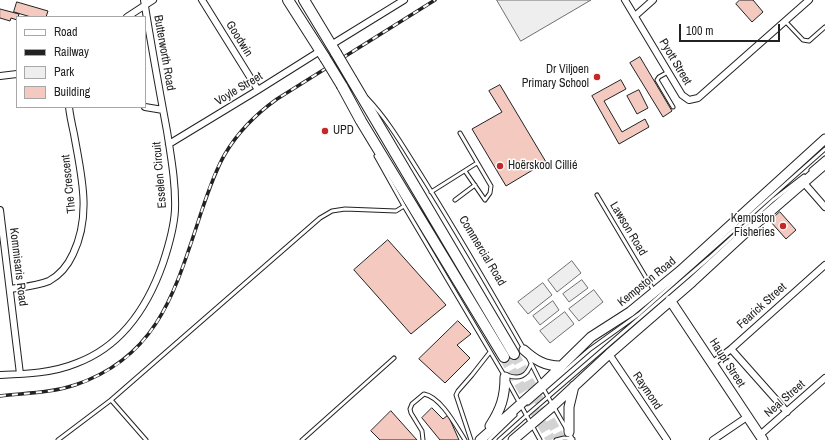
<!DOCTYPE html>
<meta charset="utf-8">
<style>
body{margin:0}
#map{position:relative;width:825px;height:440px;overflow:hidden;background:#fff;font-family:"Archivo Narrow",sans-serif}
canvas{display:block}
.legend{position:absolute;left:16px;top:16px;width:130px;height:92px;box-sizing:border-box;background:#fff;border:1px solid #a7a7a7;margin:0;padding:5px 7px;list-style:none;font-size:12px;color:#222}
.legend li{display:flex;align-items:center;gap:8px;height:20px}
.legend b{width:20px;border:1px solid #a7a7a7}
.scale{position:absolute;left:679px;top:24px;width:101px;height:18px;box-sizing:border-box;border:2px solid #222;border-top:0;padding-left:5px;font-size:12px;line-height:14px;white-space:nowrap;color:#222;-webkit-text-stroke:3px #fff;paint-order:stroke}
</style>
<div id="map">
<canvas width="825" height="440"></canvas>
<ul class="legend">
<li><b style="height:5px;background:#fff"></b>Road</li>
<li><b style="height:5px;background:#222"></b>Railway</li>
<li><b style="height:11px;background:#eee"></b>Park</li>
<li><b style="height:11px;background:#f3c9c0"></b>Building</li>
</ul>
<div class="scale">100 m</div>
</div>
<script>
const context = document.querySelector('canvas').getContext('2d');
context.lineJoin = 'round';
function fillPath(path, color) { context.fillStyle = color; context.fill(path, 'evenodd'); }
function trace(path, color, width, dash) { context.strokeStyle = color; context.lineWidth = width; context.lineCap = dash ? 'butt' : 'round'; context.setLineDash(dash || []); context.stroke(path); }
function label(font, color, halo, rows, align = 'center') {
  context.font = font + ' "Archivo Narrow",sans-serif'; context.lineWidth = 3; context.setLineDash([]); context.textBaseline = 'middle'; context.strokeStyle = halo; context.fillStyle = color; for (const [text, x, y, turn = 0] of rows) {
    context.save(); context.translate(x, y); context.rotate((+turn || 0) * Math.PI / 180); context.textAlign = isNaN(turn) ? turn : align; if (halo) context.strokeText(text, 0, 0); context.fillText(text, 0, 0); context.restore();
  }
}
const green = new Path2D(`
 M497,0h94l-70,41z
 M572,261l9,12 -24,19 -9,-12z
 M582,280l6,8 -19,14 -6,-8z
 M543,283l9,12 -24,19 -10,-12z
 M594,290l9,12 -24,19 -10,-12z
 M553,301l6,9 -19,15 -7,-9z
 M565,312l9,12 -24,19 -10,-12z`);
fillPath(green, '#eee');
trace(green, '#6f6f6f', 1);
const building = new Path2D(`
 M740,0h13l10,12 -11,10 -16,-18z
 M17,2l31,9 -2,6h-15l-17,-5z
 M0,9l19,5 -2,6 -6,-2 -1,3 -10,-3z
 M640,57l32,54 -9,6 -33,-54z
 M621,80l5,9 -22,12 18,31 23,-13 4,8 -30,17 -27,-48z
 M500,85l46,77 -40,24 -34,-57 30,-17 -13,-21z
 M639,90l9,18 -11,6 -10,-18z
 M780,212l16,18 -10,9 -16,-18z
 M388,240l58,65 -35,29 -57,-64z
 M458,321l13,13 -14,11 13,13 -25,25 -26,-24z
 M432,408l11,11 5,-4 11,25h-19l-18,-22z
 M391,411l26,29h-37l-9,-9z`);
fillPath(building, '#f3c9c0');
trace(building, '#222', 1);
trace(new Path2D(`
 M514,354l47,86
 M504,357l47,83`), '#d3d3d3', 10, [10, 5]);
const lane = new Path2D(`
 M785,21l18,19 6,1 16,-14
 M668,72l-9,5 -2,3 16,27
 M367,98c23,24 38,52 56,80 35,56 68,113 101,171
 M460,133l31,53 -1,7 -5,7 -20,-29
 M376,156l28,50 100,169
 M811,170l14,-12
 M431,192l46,-29
 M597,195l57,96
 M455,200l20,-15
 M528,357l13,26
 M507,375c12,5 20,1 24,-11
 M508,382l32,58
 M544,390l22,38
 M111,400l35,40
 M528,403l61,-53 50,-36 186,-165
 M569,433l4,7
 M58,440l53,-40 209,-182 12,-7 13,-2 51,2 8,-5
 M302,440l92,-82
 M423,440l-1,-9 -11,-18 -1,-4 2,-5 12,-10c17,3 32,32 41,46
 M471,440l-15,-45 2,-4 14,-16 18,-23
 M489,440l26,-25
 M499,440l28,-25 182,-157 64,-58 31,-24
 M556,440l8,-2 9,1`);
const street = new Path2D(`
 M202,0l56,90
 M625,0l57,95 7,5 9,-2 111,-98
 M635,16l18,-16
 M127,17l26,-17
 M331,45l73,-45
 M0,76l17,-2
 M145,107l18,3
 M169,144l89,-54 62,-39
 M804,183l21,24
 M0,210l20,164
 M10,289c13,-2 27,-3 39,-8 11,-6 19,-16 24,-27 19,-39 8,-80 1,-120 -2,-9 -4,-18 -5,-27
 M731,349l56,63
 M609,354l58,86
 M713,363l18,-14 94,-84
 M0,375c26,-1 53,-2 77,-12 45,-17 71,-57 86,-100 6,-18 11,-35 12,-53 1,-26 -4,-53 -8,-79 -8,-43 -16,-87 -23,-131
 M760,435l65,-57
 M713,440l34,-23`);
const secondary = new Path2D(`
 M670,300l93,140
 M524,350c11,10 21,16 36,16
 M490,426c11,-17 15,-29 15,-49
 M569,432v-25l5,-21
 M480,440l62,-55 49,-48 39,-25 50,-41 145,-132
 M513,440l40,-34 56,-52 83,-72 52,-48 81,-70`);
const primary = new Path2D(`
 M288,0l37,58
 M304,0l32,53
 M352,80l162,274
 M342,86l19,35 143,236`);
trace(lane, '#222', 5);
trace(street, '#222', 8);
trace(secondary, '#222', 11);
trace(primary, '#222', 12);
trace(lane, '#fff', 3);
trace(street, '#fff', 6);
trace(secondary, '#fff', 9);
trace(primary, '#fff', 10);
const rail = new Path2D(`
 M0,396c25,-3 51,-3 75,-11 83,-28 100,-94 125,-169 7,-21 14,-43 25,-62 13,-22 31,-40 52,-55l158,-99`);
trace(rail, '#222', 3.5);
trace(rail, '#fff', 2, [6]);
const primaryBridge = new Path2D(`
 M336,53l16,27
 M325,58l17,28`);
trace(primaryBridge, '#222', 12, []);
trace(primaryBridge, '#fff', 10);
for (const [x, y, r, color] of [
 [597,77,4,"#c62828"],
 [325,131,4,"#c62828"],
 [500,166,4,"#c62828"],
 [783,226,4,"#c62828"]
]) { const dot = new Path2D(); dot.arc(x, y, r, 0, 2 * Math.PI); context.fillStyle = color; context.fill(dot); trace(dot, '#fff', 1.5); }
label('12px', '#222', '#fff', [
 ["Goodwin",239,39,58],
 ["Butterworth Road",164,53,80],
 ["Pyott Street",675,62,59],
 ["Voyle Street",239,89,-31],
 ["Esselen Circuit",160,175,-95],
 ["The Crescent",69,184,-96],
 ["Lawson Road",628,229,59],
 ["Commercial Road",482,251,59],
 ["Kommisaris Road",18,267,83],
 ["Kempston Road",647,282,-39],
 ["Fearick Street",762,306,-42],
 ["Haupt Street",727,363,57],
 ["Raymond",647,391,56],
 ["Neal Street",785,399,-41]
]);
label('12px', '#222', '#fff', [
 ["Dr Viljoen",589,70],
 ["Primary School",589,84],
 ["UPD",333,131,"left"],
 ["Hoërskool Cillié",508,166,"left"],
 ["Kempston",775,219],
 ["Fisheries",775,233]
], 'right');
</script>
